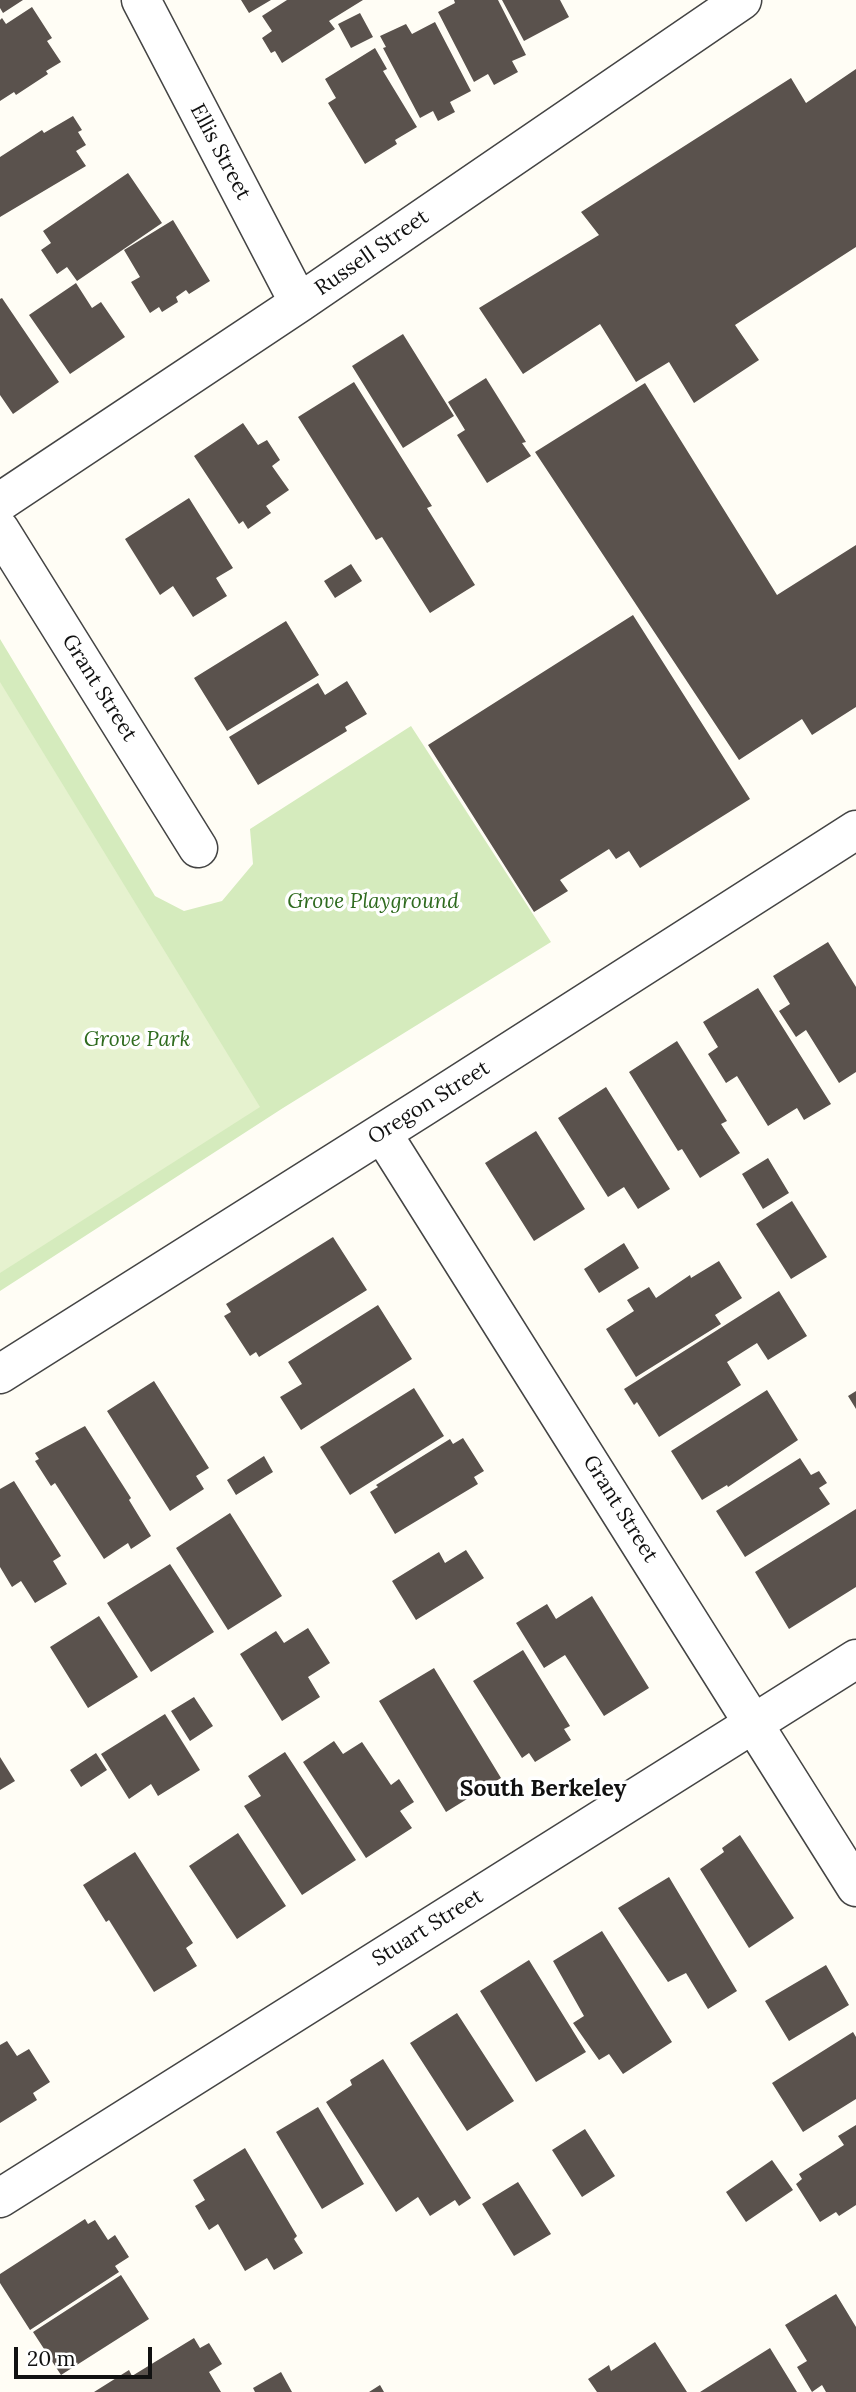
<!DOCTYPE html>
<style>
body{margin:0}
#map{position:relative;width:856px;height:2392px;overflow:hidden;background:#fffdf5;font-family:Lora,serif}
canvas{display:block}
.scale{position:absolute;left:14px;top:2347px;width:138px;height:32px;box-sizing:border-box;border:4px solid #111;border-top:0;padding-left:9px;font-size:21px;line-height:24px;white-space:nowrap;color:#111;-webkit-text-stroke:5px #fff;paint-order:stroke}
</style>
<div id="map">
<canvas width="856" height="2392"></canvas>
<div class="scale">20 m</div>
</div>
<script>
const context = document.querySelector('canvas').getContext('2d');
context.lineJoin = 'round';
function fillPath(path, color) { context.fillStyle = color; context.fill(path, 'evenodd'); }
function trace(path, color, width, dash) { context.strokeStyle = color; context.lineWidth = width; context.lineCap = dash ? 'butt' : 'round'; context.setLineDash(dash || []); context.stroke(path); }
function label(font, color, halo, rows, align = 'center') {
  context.font = font + ' Lora,serif'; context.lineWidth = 7; context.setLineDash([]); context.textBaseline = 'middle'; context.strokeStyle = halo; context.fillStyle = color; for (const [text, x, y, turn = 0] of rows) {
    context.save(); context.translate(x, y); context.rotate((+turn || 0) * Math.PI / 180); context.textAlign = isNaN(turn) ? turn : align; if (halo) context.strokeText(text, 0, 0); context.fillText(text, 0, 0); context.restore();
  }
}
fillPath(new Path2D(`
 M0,639l155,257 29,15 38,-10 31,-37 -3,-35 161,-103 140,216 -268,166 -283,183z`), '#d5ebbd');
fillPath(new Path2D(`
 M0,682l260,425 -260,166z`), '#e6f2cf');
fillPath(new Path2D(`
 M0,0h23l-20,13 -3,-5z
 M241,0h30l-22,13z
 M287,0h76l-34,21 6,8 -53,34 -7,-12 -4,2 -9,-15 10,-7 -10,-15z
 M454,0h44l28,55 -14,6 6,11 -24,13 -6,-11 -14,8 -36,-70 17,-9z
 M502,0h58l9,17 -45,24z
 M32,7l20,31 -5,3 14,21 -15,9 2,3 -32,21 -2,-3 -14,9v-81l2,-2 4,6z
 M360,13l13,24 -22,11 -13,-24z
 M435,22l36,69 -21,11 5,10 -17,9 -5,-10 -13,7 -37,-70 3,-1 -6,-11 26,-12 6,10z
 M375,48l12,21 -4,2 34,56 -22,13 2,4 -32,20 -37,-61 8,-5 -11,-19z
 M856,69v178l-121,78 24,35 -65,43 -25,-41 -33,20 -36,-58 -77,50 -44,-66 120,-73 -18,-23 210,-134 15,25z
 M73,116l9,14 -4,2 8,13 -10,6 10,15 -86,51v-60l42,-27 2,3z
 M128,173l34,50 -85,58 -10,-14 -10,7 -16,-24 10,-7 -8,-12z
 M173,220l37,61 -21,13 -3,-4 -10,7 2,5 -16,10 -3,-5 -9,6 -19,-31 9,-5 -16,-27z
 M76,283l16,25 9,-6 24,35 -55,37 -41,-59z
 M2,298l57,84 -46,32 -13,-19v-96z
 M403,334l51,82 -51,32 -51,-82z
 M486,378l40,64 -4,1 9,13 -44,27 -30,-48 8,-5 -17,-28z
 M354,382l78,124 -5,2 48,77 -45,28 -48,-76 -6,3 -78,-123z
 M645,383l132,212 79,-50v162l-44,28 -10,-16 -63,41 -204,-308z
 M243,423l15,22 9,-5 13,20 -8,6 17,24 -23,16 5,7 -23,16 -5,-8 -4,3 -45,-68z
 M189,498l44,70 -17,10 11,18 -34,21 -20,-31 -13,9 -35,-56z
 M351,564l11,17 -27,17 -11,-17z
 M633,615l117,184 -110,69 -11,-17 -13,8 -7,-10 -49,31 8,11 -34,21 -106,-167z
 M286,621l33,54 -92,56 -33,-53z
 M347,681l20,33 -22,13 2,4 -89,54 -29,-48 89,-54 7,12z
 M828,942l28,45v85l-17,11 -33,-53 -10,7 -17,-26 11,-7 -17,-28z
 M758,988l73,116 -27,16 -7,-12 -29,18 -31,-50 -11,7 -18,-29 10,-7 -15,-25z
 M677,1041l50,80 -6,3 19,29 -40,25 -18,-29 -4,2 -49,-79z
 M606,1087l64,102 -32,20 -14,-22 -16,10 -50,-79z
 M536,1131l49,78 -51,32 -49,-78z
 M768,1158l21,35 -26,16 -21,-35z
 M792,1201l35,56 -36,22 -35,-55z
 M333,1237l34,53 -108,67 -3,-5 -6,4 -26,-40 7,-4 -5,-8z
 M624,1243l15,25 -40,25 -15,-24z
 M719,1261l23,37 -27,17 6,9 -85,53 -30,-48 28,-18 -7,-11 22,-13 7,11 34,-23 1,3z
 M779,1291l28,45 -39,24 -11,-17 -30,19 14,23 -82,52 -22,-35 -3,3 -10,-16z
 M378,1305l34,54 -111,71 -21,-33 22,-13 -14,-22z
 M154,1381l55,87 -13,8 8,13 -34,22 -63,-100z
 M414,1388l30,48 -94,59 -30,-48z
 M767,1390l31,50 -70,47 -1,-2 -25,15 -31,-49z
 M856,1391v18l-8,-13z
 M85,1426l46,72 -2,2 22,36 -20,13 -3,-6 -24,16 -49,-76 -4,3 -16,-25 4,-2 -4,-6z
 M463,1438l21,33 -10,6 4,7 -83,50 -25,-42 8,-5 -2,-2 74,-46 3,5z
 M264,1456l9,16 -37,23 -9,-15z
 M800,1458l11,17 8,-4 8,12 -8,5 11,16 -85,53 -29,-46z
 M14,1481l47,75 -8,5 14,23 -32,19 -14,-22 -9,6 -12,-20v-78z
 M856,1509v78l-67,42 -34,-57z
 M230,1513l52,83 -54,34 -52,-82z
 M466,1550l18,28 -68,42 -24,-39 47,-29 6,11z
 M170,1564l44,68 -63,40 -44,-69z
 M592,1596l57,92 -45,28 -39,-61 -21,13 -28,-45 31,-19 9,15z
 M99,1616l39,61 -50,31 -38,-61z
 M308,1628l22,35 -22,14 12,20 -38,24 -42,-67 36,-23 8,12z
 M523,1650l47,76 -6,3 7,11 -36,22 -6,-9 -7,5 -49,-77z
 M434,1668l67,110 -55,34 -67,-111z
 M194,1697l19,29 -23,15 -19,-30z
 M165,1714l35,56 -42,26 -7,-12 -22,15 -28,-45z
 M334,1741l9,13 19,-12 29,43 8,-6 15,23 -14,9 12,17 -46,30 -63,-96z
 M285,1752l71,108 -54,35 -58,-89 17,-10 -13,-20z
 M96,1753l11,17 -26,17 -11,-17z
 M0,1757l15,24 -15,9z
 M238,1833l48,73 -49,33 -48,-73z
 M740,1835l54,83 -45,30 -49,-79 24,-17 -2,-4z
 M135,1852l58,91 -7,5 11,18 -43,26 -45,-72 -3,2 -23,-37z
 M669,1877l68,114 -29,18 -22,-36 -18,9 -50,-74z
 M602,1931l70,111 -49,32 -14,-20 -10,6 -26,-37 11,-7 -31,-55z
 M529,1960l57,92 -50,30 -56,-91z
 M826,1965l23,40 -60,36 -24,-40z
 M457,2013l57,88 -47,30 -57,-88z
 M853,2032l3,5v62l-53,33 -31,-49z
 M7,2041l10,15 12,-7 21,33 -17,11 4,7 -37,23v-78z
 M383,2059l88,139 -12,8 -4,-6 -25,16 -12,-19 -22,15 -70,-110 26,-17 -2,-5z
 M318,2107l46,77 -42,25 -46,-77z
 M856,2125v80l-17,11 -3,-4 -16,10 -24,-38 6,-5 -3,-5 45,-29 -6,-9z
 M585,2129l30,47 -33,21 -30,-47z
 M245,2148l52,88 -3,3 9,14 -29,17 -7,-12 -22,13 -27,-47 -9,6 -14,-24 10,-6 -12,-20z
 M772,2160l21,30 -47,32 -20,-30z
 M518,2182l33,52 -37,22 -32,-52z
 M85,2219l3,5 7,-4 13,20 7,-5 14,22 -14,9 4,6 -89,58 -30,-47v-9z
 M121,2275l28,44 -88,56 -28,-43z
 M836,2294l20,33v65h-30l-4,-7 -10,7 -15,-25 10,-6 -22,-36z
 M194,2338l6,10 9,-5 13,21 -13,8 12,20h-127l35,-22 3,6z
 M655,2342l32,50h-90l-9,-13 21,-14 2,6z
 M770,2348l27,44h-97z
 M281,2372l11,20h-37l-2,-4z
 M380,2385l4,7h-15z`), '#5a524d');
const minor = new Path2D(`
 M141,0l158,303
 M0,502l299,-199 443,-303
 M0,530l198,318
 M382,1133l474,754
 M0,1374l423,-267 433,-277
 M0,2198l856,-539`);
trace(minor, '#444', 41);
trace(minor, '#fff', 38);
label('21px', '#111', '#fff', [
 ["Ellis Street",220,152,62],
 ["Russell Street",372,253,-35],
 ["Grant Street",99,688,58],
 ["Oregon Street",429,1103,-32],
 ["Grant Street",620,1509,58],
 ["Stuart Street",428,1928,-32]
]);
label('italic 21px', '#2f6b1f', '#fff', [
 ["Grove Playground",373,902],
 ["Grove Park",137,1040]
]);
label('bold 23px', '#111', '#fff', [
 ["South Berkeley",543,1789]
]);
</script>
